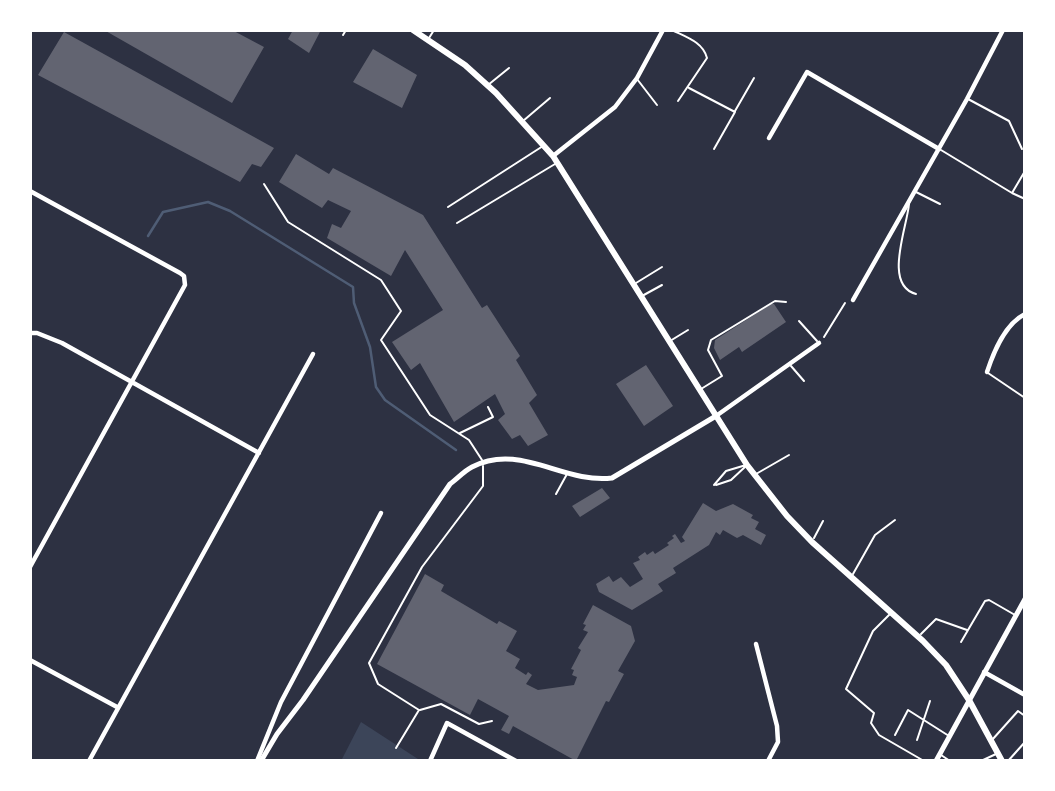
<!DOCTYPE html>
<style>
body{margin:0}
#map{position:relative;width:1055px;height:791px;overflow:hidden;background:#2d3142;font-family:Arial,sans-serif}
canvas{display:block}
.frame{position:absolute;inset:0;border:32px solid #fff;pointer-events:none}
</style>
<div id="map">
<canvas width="1055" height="791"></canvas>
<div class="frame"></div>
</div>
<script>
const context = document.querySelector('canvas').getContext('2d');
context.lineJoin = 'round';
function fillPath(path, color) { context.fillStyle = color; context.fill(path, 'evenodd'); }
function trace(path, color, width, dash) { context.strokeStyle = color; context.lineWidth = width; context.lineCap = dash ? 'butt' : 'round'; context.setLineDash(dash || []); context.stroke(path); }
fillPath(new Path2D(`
 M361,722l57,37 -2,2h-75z`), '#3c4559');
trace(new Path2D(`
 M148,236l15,-24 45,-10 22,9 123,76 1,16 16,44 6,40 9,13 71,50`), '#4f5d75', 2.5);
fillPath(new Path2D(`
 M104,30h128l32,17 -32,56z
 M293,30h28l-12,23 -21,-14z
 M64,32l210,116 -13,19 -9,-3 -12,18 -202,-107z
 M373,49l44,26 -15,33 -49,-26z
 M296,154l33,20 4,-6 90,47 59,93 5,-3 33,51 -4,4 21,35 -8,8 19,32 -20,11 -8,-11 -8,4 -14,-19 7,-6 -10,-20 -41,28 -34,-59 -9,7 -19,-28 51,-32 -38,-60 -14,26 -64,-38 5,-14 9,4 10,-17 -23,-11 -6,8 -43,-26z
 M771,304h3l12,18 -44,30 -3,-5 -19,13 -6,-12 1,-8z
 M646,365l27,41 -29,20 -28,-42z
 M602,488l8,10 -30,19 -8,-11z
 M703,503l13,8 17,-7 20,11 -2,3 8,4 -4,7 11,6 -5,10 -18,-10 -6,3 -14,-8 -3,5 -4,-3 -7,13 -36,23 3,5 -18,11 5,7 -31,19 -33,-18 -3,-8 13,-8 4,6 8,-5 9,10 13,-8 -10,-16 7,-3 -2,-3 7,-5 2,3 6,-4 2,3 14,-9 -2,-2 7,-5 -2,-2 3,-2 6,9 4,-2 -3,-4z
 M425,574l19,11 -3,6 56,33 2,-3 18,10 -11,20 14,8 -5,9 11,7 2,-3 4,3 -6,9 12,6 36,-5 3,-8 -5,-2 2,-5 -3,-1 10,-19 -3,-2 10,-16 -5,-2 3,-5 -3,-1 10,-19 38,21 4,15 -17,30 6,3 -15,28 -3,-1 -30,60 -63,-35 -4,8 -8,-4 8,-14 -31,-17 -8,16 -93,-51z`), '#626471');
trace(new Path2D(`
 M824,337l21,-34`), '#fff', 2);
trace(new Path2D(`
 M672,30c14,7 31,12 35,28l-29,43
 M770,30h4
 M343,35l3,-5
 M429,38l5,-8
 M637,79l20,26
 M488,85l21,-17
 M689,88l46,24 -21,37
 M968,99l41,22 13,28
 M735,111l19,-33
 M523,121l27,-23
 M941,150l71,43
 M1025,171l-13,22 13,6
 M264,184l24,38 93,58 20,31 -20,29 49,75 39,25 13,20
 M916,192l24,12
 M909,204c-2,24 -26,81 7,90
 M448,207l95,-61
 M457,223l98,-59
 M636,283l26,-16
 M642,296l20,-11
 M799,321l18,20
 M670,341l18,-11
 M791,366l13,15
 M988,373l37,25
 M701,389l21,-13 -14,-26 3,-10 64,-39 11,1
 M460,433l33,-16 -5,-10
 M756,474l33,-19
 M714,485l12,-14 20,-6
 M716,485l15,-5 15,-14
 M556,494l11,-20
 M814,538l9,-17
 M853,574l22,-39 20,-15
 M890,614l-17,17 -27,58 28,24 -3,10 8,12 45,26
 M921,634l15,-15 31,11
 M961,642l24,-41 4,-1 26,15
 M420,710l21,-6 38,20 13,-3
 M895,735l13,-25 41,26
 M917,740l13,-39
 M992,740l26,-29 7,5
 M396,748l23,-38 -41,-26 -9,-21 53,-96 61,-81v-20
 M941,755l9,6
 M981,761l15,-7
 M1008,761l17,-19`), '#fff', 2);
trace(new Path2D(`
 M769,138l38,-66 132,77
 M553,156l62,-49 22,-29 26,-48
 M30,191l150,82 4,3 1,9 -155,282
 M853,300l114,-201 36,-69
 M30,333h7l25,10 197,110
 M987,372c7,-21 18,-48 38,-58
 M716,416l103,-73
 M756,644l21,82 1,16 -10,19
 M30,660l87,47
 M984,672l41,23
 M89,761l224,-407
 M257,761l24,-59 100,-189
 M430,761l17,-38 69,38`), '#fff', 4.5);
trace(new Path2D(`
 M261,761l16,-27 26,-34 147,-216c7,-5 14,-13 22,-17 48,-25 91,17 140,11l104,-62
 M936,761l89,-162`), '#fff', 5);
trace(new Path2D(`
 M413,30l52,35 31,28 57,63 194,309 40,51 25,26 111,99 23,24 23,35 33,61`), '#fff', 6);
</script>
